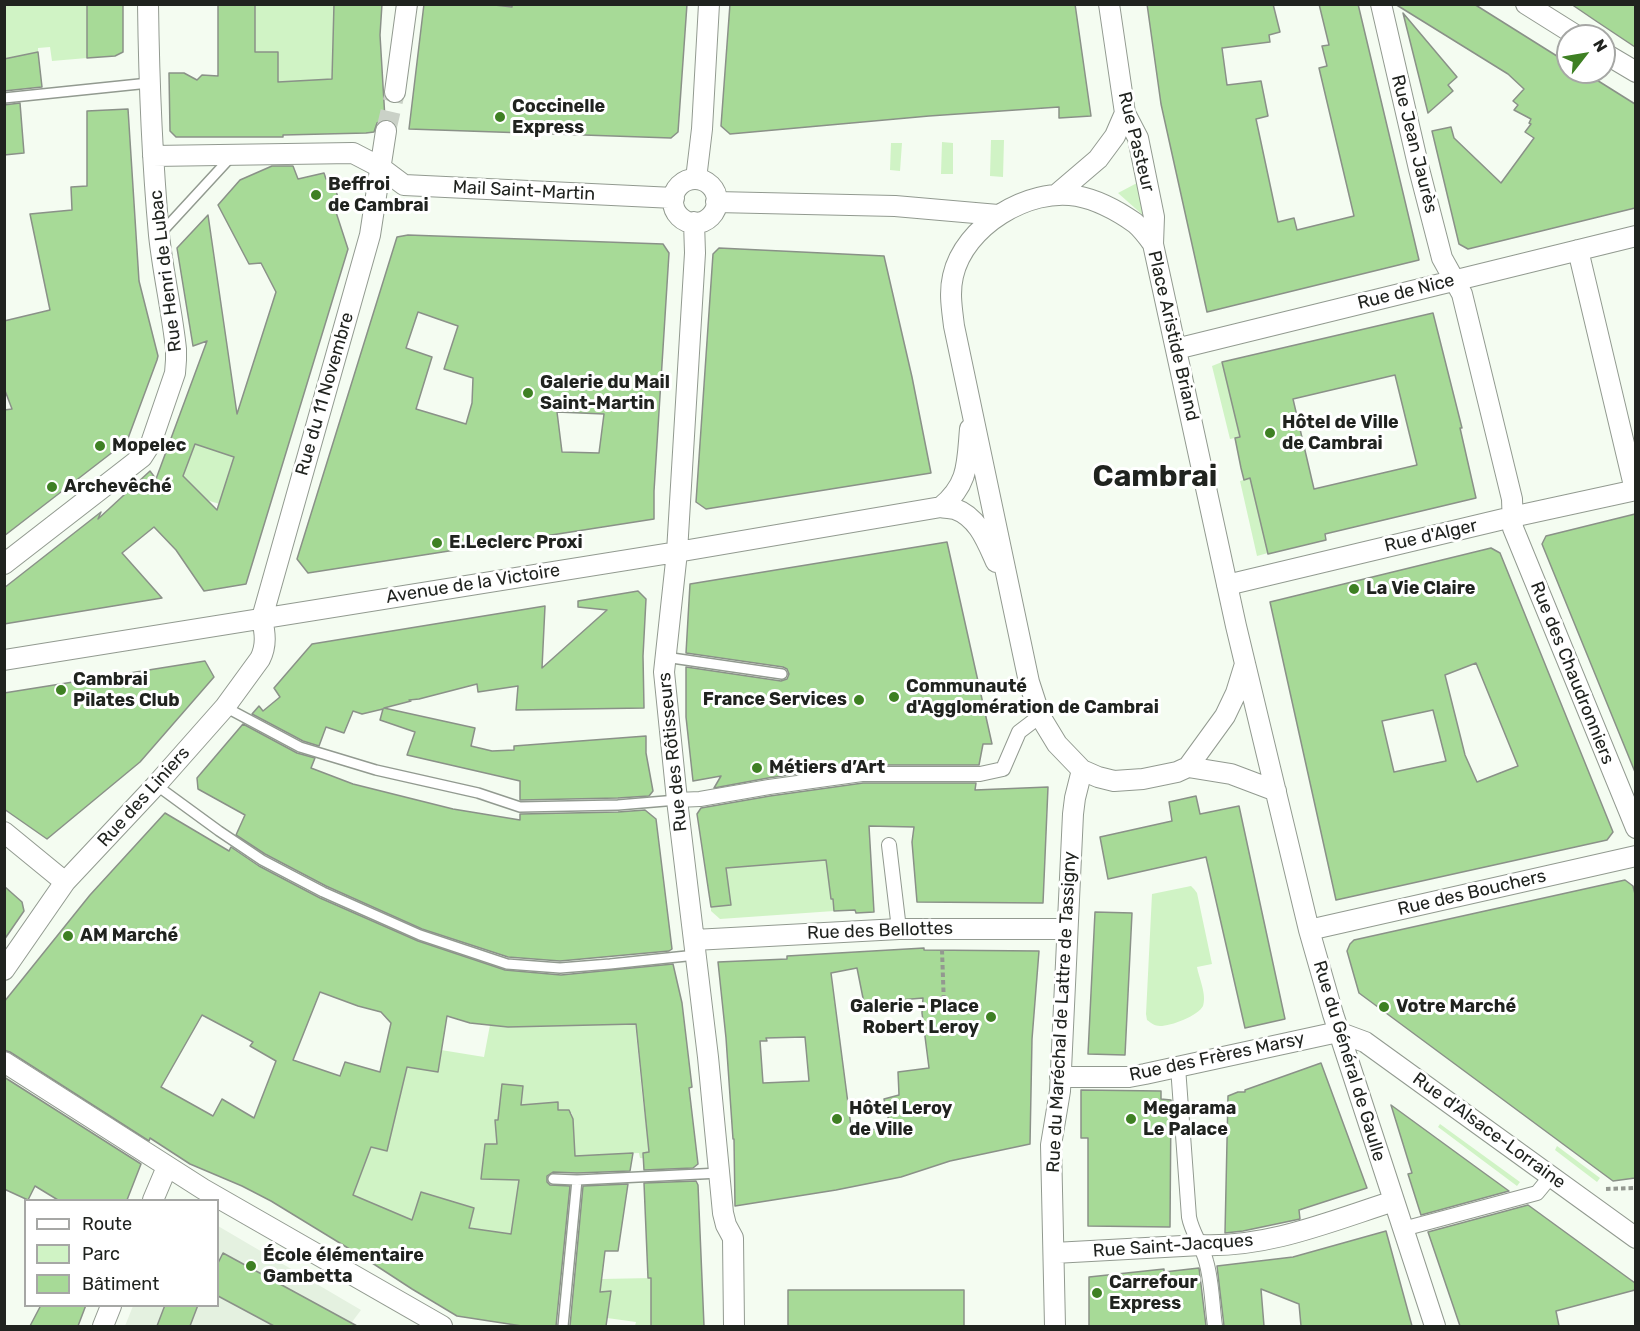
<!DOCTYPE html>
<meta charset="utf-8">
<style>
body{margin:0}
#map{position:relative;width:1640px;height:1331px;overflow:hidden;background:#f4fcf1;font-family:Rubik,sans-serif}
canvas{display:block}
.frame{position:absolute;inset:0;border:6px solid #20231f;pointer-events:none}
.legend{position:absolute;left:24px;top:1199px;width:195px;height:108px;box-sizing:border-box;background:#fff;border:2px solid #a6a7a5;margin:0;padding:8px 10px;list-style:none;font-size:18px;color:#20231f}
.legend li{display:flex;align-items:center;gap:12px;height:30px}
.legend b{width:30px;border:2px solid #a6a7a5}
.north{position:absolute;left:1556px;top:24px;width:60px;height:60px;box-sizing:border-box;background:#fff;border:2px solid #a6a7a5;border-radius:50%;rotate:59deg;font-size:16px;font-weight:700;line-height:24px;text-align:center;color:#20231f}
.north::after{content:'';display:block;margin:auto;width:21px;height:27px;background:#3e8023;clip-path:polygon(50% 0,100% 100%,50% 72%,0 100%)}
</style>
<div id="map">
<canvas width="1640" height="1331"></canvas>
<div class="frame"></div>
<ul class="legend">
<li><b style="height:8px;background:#fff"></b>Route</li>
<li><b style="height:16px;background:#d0f3c5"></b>Parc</li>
<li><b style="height:16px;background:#a7da97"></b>Bâtiment</li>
</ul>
<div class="north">N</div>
</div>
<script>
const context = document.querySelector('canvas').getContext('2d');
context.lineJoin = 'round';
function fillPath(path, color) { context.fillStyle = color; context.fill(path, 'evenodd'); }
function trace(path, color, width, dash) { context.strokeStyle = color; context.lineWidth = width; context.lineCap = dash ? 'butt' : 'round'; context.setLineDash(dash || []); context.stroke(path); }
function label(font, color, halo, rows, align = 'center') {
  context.font = font + ' Rubik,sans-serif'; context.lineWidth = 6; context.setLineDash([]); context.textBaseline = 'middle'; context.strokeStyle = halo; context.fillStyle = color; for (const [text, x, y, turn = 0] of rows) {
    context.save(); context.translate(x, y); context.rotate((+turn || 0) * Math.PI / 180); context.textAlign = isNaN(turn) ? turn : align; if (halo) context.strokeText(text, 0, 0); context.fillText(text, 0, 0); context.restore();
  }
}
fillPath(new Path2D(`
 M218,1226l143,84 -12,16h-224l8,-20h85z`), '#e4f1e0');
fillPath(new Path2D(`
 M5,5h82v53l-35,3 -2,-14 -12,1v4l-33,7z
 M255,5h79l-2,74 -54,3 -1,-30h-26z
 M991,140h13l-1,37 -13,-1z
 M942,142l11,1v31h-12z
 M891,143h11l-2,28 -10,-1z
 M1137,183l8,34 -27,-24z
 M1222,362l18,75 -10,2 -18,-73z
 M195,444l39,13 -4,50 -24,-7 -23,-24z
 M1250,478l18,75 -11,3 -17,-75z
 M826,859l5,40h2l1,12 -114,8 -9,-8v-4l20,-2 -5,-37z
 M1191,886l3,3 3,4 15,71 -15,3c2,11 10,28 6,39 -5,10 -32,20 -43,20 -5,0 -9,-3 -13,-6l-1,-6 6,-120z
 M555,1012l1,14 79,-3 7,70 8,66 -10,-1 -1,-5 -45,2 -8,17 -22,1 -3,-37 13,-2 -2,-21h-2l-2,-3h-6l-3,5 -2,-13 -50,5 19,3 -12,125 -50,15 10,-42 -53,-16 -20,61 -56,-61 5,-9 8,-1 13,-35 16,4 20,-84 31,5 3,-22 43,7 6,-32 18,2h17l-1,-14z
 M1440,1124l80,58 -3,4 -79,-59z
 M1557,1146l43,32 -3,4 -42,-32z
 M651,1278v22h15l1,26h-32l1,-4 -29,-4 4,-26h-11l2,-13z`), '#d0f3c5');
const building = new Path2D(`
 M87,4h36v48l-8,4 -28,2z
 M218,4h37v48h23v30l54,-3 2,-75h48l-2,31 5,84 -8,4 -3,9 -8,1 -83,2v2h-107l-6,-6 -1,-58h15l13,7 5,-5 16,1z
 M424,4h62l26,3v-3h175l-9,128 -7,6 -262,-9z
 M730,4h345l16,112 -32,2v-11l-130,9 -199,18 -9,-8z
 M1147,4h126l7,28 -11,3 1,7 -48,6 5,37 34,-4 7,35 -12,3 22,103 16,-4 3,12 57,-14 -35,-148 8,-2 -5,-20 7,-1 -10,-41h39l61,256 -212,52 -46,-208z
 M1395,4h79l94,59v9h16l51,32v104l-167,41 -9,-5 -27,-113 19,-4 3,11 47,45 33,-45 -9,-6 6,-8 -2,-1 2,-4 -17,-9 4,-5 -5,-4 11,-12 -16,-15z
 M1571,4h64v43l-39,-26z
 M1403,13l54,64 -9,8 5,6 -25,22z
 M38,52l4,35 -38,4v-32z
 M20,103l4,50 -20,2v-50z
 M128,109l11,172 19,75 -1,4 -30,81 -123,95v-126l8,-1 -8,-21v-67l46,-11 -20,-96 42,-4 -1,-23 16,-1v-75z
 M272,166h21l5,13 26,-6 2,6 5,-2 8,23 -6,3 15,46 -102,335 -42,7 -28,-41 -22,-23 -32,26 40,45 -158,26v-36l97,-76 -3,7 52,-48 6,8 51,-138 -14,5 -16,-98 31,-33 29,199 39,-122 -15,-29 -12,1 -31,-59 22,-25zM195,444l39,13 -17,53 -34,-34z
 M408,235l255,9 6,9 -15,238v28l-346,54 -11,-14 100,-322zM418,312l40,14 -14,43 29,9 -1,25 -6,21 -50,-15 16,-52 -26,-9zM557,412l47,2 -5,39 -37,-1z
 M719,248l165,8 28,121 19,96 -225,36 -10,-7 17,-248z
 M1433,313l29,115h-2l16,70 -151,36 1,6 -58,14 -18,-76 -6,2 -3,-12 -6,-30 5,-1 -18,-75zM1395,375l22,90 -103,24 -21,-90z
 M1635,514v258l-93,-228 4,-8z
 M947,542l45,202h-9l-4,21h-118l-93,13 -54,10 7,-12 -28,5 -7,-64v-50l95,14 6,-2 2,-5 -2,-5 -4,-2 -97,-14 4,-69z
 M1491,548l9,5 113,279 -6,8 -271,60 -66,-298zM1476,663l42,103 -41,16 -12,-27 -20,-80zM1433,710l13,51 -52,11 -12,-51z
 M638,591l8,8 -3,57 1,52 -128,2 2,-24 -40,6 -1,-8 -58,15 -10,1 2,1 -27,7 91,20 -4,18 21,5 22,-1v-4l132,-10v17l7,38 -4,5 -31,2 -97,2h-1v-19l-113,-26 8,-23 -35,-12 3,-11 -21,5 -9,-3 -9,22 -18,-6 -7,19 -16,-5 -51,-27 7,-8 4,5 17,-14 -6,-9 38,-44 233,-38 -3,62 65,-58 -29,-3v-6z
 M205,661l9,16 -74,85 -93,77 -43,-30v-116z
 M243,724l54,29 18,5 -4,10 42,16 100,25 67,11v-6l98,-2 27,-2 11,9 16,130 -3,2 -109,10 -52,-4 -86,-28 -96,-43 -61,-32 -29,-19 9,-20 -47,-26 -1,-11z
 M863,783h113l-1,7 73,-3 -5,116 -126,-1 -5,-60 2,-15 -45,-1 5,86 -18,1 -1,-3 -21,1 -1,-12h-2l-5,-39 -100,8 5,37 -20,2 -14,-93 4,-6 69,-12z
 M1196,796l4,18 39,-8 46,213 -40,9 -39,-171 -98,22 -8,-42 72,-16 -3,-19z
 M165,813l64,38 2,-4 28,19 61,32 98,43 87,29 56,5 112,-11 9,39 10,84 -3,1 9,76 -5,4 -49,2 -1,-17 6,-1 -13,-128 -128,3 -38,-4 -23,-7 -9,56 -31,-5 -20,84 -16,-4 -18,48 59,25 9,-28 53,16 -5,20 42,6 8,-54 -38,-1 4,-35h12l-2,-24h3l4,-36 21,2 -2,19 37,-3v8h11l4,9 2,37 58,-3 -3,18 -53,2 -24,-1 -6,4v6l3,3 20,1 -14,140h-34l-65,-10 -45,-27 -46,-30 -95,-58 -29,-15 -52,-22 -40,-26 -1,3 -139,-89 -6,-2v-48l86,-107zM320,992l38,14 23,6 10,11 -11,49 -35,-10 -5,14 -47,-16zM202,1015l51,27 -3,4 26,15 -22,57 -32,-19 -9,17 -52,-29z
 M1625,880l8,6 2,8v284l-22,3 -254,-188 -12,-42 3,-7 4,-4z
 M4,886l18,16 2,9 -20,29z
 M1095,912l37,1 -7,142 -37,-1z
 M924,948v2l115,1 -7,88 -2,105 -80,17 -49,16 -65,13 -101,16 -1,-67h-1l-7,-101 -8,-76 69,-3v-3zM857,968l7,35 59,-5 -1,15 7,55 -31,4 1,23 -15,4 6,27 -38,8 -21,-161zM805,1037l4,44 -46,2 -3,-42h7l-1,-3z
 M1321,1063l46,125 -68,22 1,9 -57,12 -18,2 3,-137 10,-4h7v-2z
 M4,1077l137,87 -14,36h-69l-23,-14 -7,14 -24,-11z
 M1081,1090l80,1v8l10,1 -1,127 -82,-1v-88h-7z
 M1391,1105l89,65 29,21 -88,24 -13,-41 4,-1z
 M696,1181l2,4 6,141h-53v-48h-3l-4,-95z
 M628,1184l-10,67h-13l-5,41 11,-1 -5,35h-36l13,-140z
 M1528,1205l107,78v7l-79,21 3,15h-99l-32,-94z
 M1386,1231l26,95h-111l-2,-22 -38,-15 3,37h-40l-7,-60 76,-9z
 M223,1253l134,73h-83l-56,-30v-33z
 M1199,1268l7,58h-117v-49l75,-8v3z
 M788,1290h176v36h-176z
 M41,1305h45l-8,21h-48z
 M165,1305h33l-8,21h-33z`);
fillPath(building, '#a7da97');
trace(building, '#8a9188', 1.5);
trace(new Path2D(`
 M386,131l9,-39`), '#cad1c7', 20, [20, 10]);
const service = new Path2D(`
 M4,98l145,-15
 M161,233l70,-76
 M665,657l117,17
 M225,707l75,40 76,23 102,23 42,14 98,-2 59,-5
 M156,785l63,46 43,29 61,32 97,43 87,29 53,4 50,-4 86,-9
 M553,1179l24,1 143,-7
 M563,1326l14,-146`);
const pedestrian = new Path2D(`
 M677,800l23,-1 69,-12 93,-13h118l23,-5 16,-37 21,-16
 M889,845l10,84
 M1178,1067l11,150c3,16 13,28 17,44 6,20 6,44 9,65
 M1403,1229l134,-36 14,-17`);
const minor = new Path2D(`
 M1109,4l16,109 13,25 16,79 -1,27
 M1381,4l38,165 23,89 20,36 50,205 1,29 123,300
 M1526,4l51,32
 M1604,53l32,19
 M395,92l12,-88
 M153,156l200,-3 27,14 24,18 270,13
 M696,179l6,-50 7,-125
 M673 201a22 22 0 1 1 44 0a22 22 0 1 1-44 0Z
 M1057,194l41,-35 17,-23 10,-23
 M716,202l179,4 103,9
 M694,222l1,31 -18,299 -13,120 13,128 31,257 15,156 3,12 7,13 1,88
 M1578,250l57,240
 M1176,349l460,-113
 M941,507c28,-23 26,-44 29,-78
 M4,564l138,-107 9,-14 24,-70 1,-13v-11c-4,-38 -13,-76 -17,-114 -7,-77 -10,-154 -11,-231
 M1227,585l285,-68 124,-27
 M4,660l673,-108 264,-45c4,1 10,1 14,2 23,8 32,33 41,53
 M1245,664l-9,29 -11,23 -37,51 -11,5 -34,7 -29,2 -16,-4 -16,-7 -25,-26 -17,-28 -11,-34 -75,-356c-2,-17 -5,-33 -1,-50 11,-50 76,-89 124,-80 21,4 41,15 58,27 7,6 13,14 18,21l83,382 73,304 24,84 102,312
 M1188,767l43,7 45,17
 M4,832l61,50
 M1309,930l327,-74
 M694,940l205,-11h168
 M4,970l61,-88 91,-97 69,-78 35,-48c7,-14 5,-26 2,-41l108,-383 16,-104
 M4,1062l199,127 239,137
 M1060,1077h69l16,-3 193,-42 27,10 271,196
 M153,1200l14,-33
 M1054,1253l147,-8c67,3 130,-24 193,-44
 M103,1326l8,-20
 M1055,1326l-4,-181 9,-54 13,-277 2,-16 7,-28`);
trace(service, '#929a90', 12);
trace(pedestrian, '#929a90', 16);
trace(minor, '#929a90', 22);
trace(new Path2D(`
 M942,950l2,56 5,2
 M1606,1189l30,-1`), '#939890', 4, [4.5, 3]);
trace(service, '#fff', 9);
trace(pedestrian, '#fff', 14);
trace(minor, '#fff', 20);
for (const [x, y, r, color] of [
 [500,117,6,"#3e8023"],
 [316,195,6,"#3e8023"],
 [528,393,6,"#3e8023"],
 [1270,433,6,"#3e8023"],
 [100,446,6,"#3e8023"],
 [52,487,6,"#3e8023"],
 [437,543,6,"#3e8023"],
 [1354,589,6,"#3e8023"],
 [61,690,6,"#3e8023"],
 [894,697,6,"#3e8023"],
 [859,700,6,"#3e8023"],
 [757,768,6,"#3e8023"],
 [68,936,6,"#3e8023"],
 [1384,1007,6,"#3e8023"],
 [991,1017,6,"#3e8023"],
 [837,1119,6,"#3e8023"],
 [1131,1119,6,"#3e8023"],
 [251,1266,6,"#3e8023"],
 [1097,1293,6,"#3e8023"]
]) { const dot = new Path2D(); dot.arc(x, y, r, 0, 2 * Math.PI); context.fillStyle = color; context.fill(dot); trace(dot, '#fff', 2); }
label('bold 18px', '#20231f', '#fff', [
 ["Coccinelle",512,107],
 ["Express",512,128],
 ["Beffroi",328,185],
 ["de Cambrai",328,206],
 ["Galerie du Mail",540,383],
 ["Saint-Martin",540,404],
 ["Hôtel de Ville",1282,423],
 ["de Cambrai",1282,444],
 ["Mopelec",112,446],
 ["Archevêché",64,487],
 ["E.Leclerc Proxi",449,543],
 ["La Vie Claire",1366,589],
 ["Cambrai",73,680],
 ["Pilates Club",73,701],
 ["Communauté",906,687],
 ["d'Agglomération de Cambrai",906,708],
 ["France Services",847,700,"right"],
 ["Métiers d’Art",769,768],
 ["AM Marché",80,936],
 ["Galerie - Place",979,1007,"right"],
 ["Robert Leroy",979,1028,"right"],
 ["Votre Marché",1396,1007],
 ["Hôtel Leroy",849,1109],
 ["de Ville",849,1130],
 ["Megarama",1143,1109],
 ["Le Palace",1143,1130],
 ["École élémentaire",263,1256],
 ["Gambetta",263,1277],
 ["Carrefour",1109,1283],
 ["Express",1109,1304]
], 'left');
label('18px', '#20231f', '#fff', [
 ["Rue Pasteur",1136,142,76],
 ["Rue Jean Jaurès",1414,144,76],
 ["Mail Saint-Martin",524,191,3],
 ["Rue Henri de Lubac",166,271,-97],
 ["Rue de Nice",1406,292,-14],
 ["Place Aristide Briand",1173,336,77],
 ["Rue du 11 Novembre",325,394,-74],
 ["Rue d'Alger",1431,536,-13],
 ["Avenue de la Victoire",473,584,-9],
 ["Rue des Chaudronniers",1572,673,68],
 ["Rue des Rôtisseurs",673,752,-96],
 ["Rue des Liniers",144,797,-48],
 ["Rue des Bouchers",1472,893,-13],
 ["Rue des Bellottes",880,931,-2],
 ["Rue du Maréchal de Lattre de Tassigny",1062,1012,-87],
 ["Rue des Frères Marsy",1217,1057,-12],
 ["Rue du Général de Gaulle",1349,1061,73],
 ["Rue d'Alsace-Lorraine",1489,1131,36],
 ["Rue Saint-Jacques",1173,1246,-4]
]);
label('bold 30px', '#20231f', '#fff', [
 ["Cambrai",1155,477]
]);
</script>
